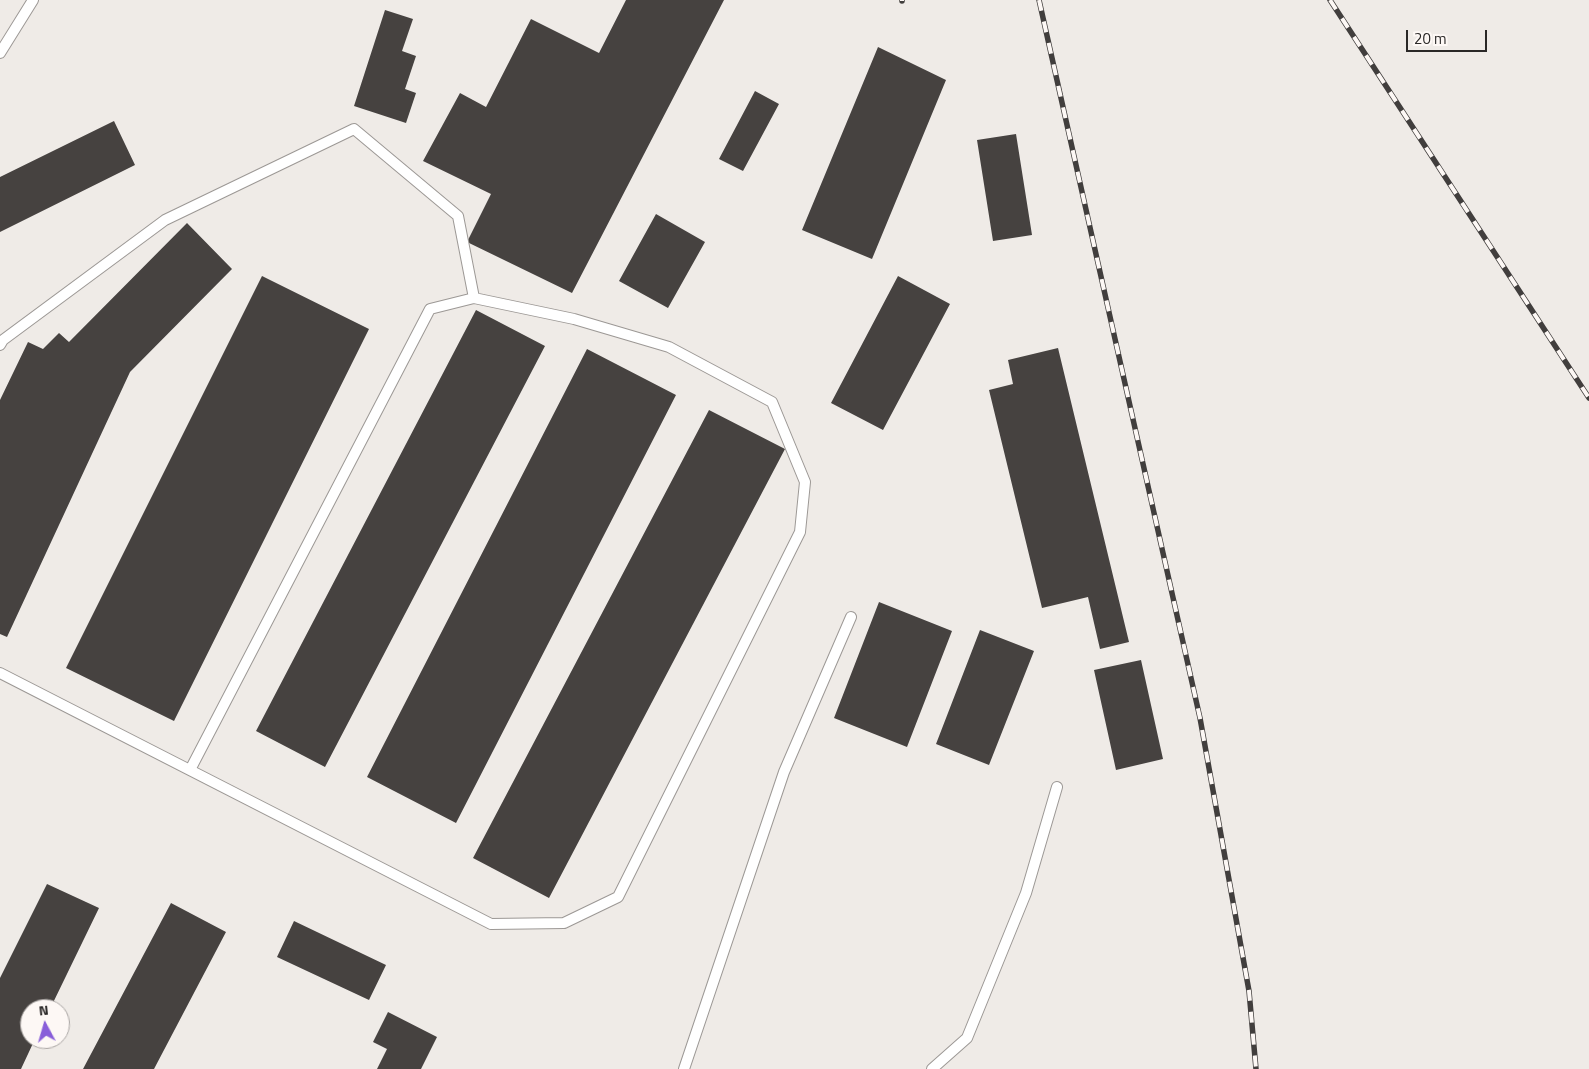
<!DOCTYPE html>
<style>
body{margin:0}
#map{position:relative;width:1589px;height:1069px;overflow:hidden;background:#efebe7;font-family:"Titillium Web",sans-serif}
canvas{display:block}
.north{position:absolute;left:20px;top:999px;width:50px;height:50px;box-sizing:border-box;background:#fdf8f5;border:1px solid #a9a5a3;border-radius:50%;rotate:354deg;font-size:14px;font-weight:700;line-height:20px;text-align:center;color:#2a2827}
.north::after{content:'';display:block;margin:auto;width:18px;height:22px;background:#885ed9;clip-path:polygon(50% 0,100% 100%,50% 72%,0 100%)}
.scale{position:absolute;left:1406px;top:30px;width:81px;height:22px;box-sizing:border-box;border:2px solid #2a2827;border-top:0;padding-left:6px;font-size:15px;line-height:18px;white-space:nowrap;color:#2a2827;-webkit-text-stroke:4px #fdf8f5;paint-order:stroke}
</style>
<div id="map">
<canvas width="1589" height="1069"></canvas>
<div class="north">N</div>
<div class="scale">20 m</div>
</div>
<script>
const context = document.querySelector('canvas').getContext('2d');
context.lineJoin = 'round';
function fillPath(path, color) { context.fillStyle = color; context.fill(path, 'evenodd'); }
function trace(path, color, width, dash) { context.strokeStyle = color; context.lineWidth = width; context.lineCap = dash ? 'butt' : 'round'; context.setLineDash(dash || []); context.stroke(path); }
fillPath(new Path2D(`
 M626,0h98l-152,293 -105,-51 24,-48 -68,-33 37,-68 26,14 45,-88 68,34z
 M385,10l28,9 -11,32 14,5 -11,33 11,4 -10,30 -52,-17z
 M878,47l68,33 -74,179 -70,-29z
 M755,91l24,13 -36,67 -24,-12z
 M114,121l21,44 -135,67v-55z
 M1016,134l16,101 -39,6 -16,-101z
 M656,214l49,28 -37,66 -49,-27z
 M187,223l45,46 -102,103 -123,265 -7,-3v-234l28,-58 15,7 16,-16 10,9z
 M262,276l107,53 -195,392 -108,-53z
 M898,276l52,28 -67,126 -52,-27z
 M476,310l69,36 -220,421 -69,-36z
 M1058,348l71,294 -29,7 -12,-52 -46,11 -53,-218 24,-6 -5,-24z
 M587,349l89,46 -220,428 -89,-46z
 M709,410l76,39 -236,449 -76,-40z
 M879,602l73,29 -45,116 -73,-29z
 M980,630l54,21 -45,114 -53,-21z
 M1141,660l22,99 -47,11 -22,-100z
 M47,884l52,24 -49,101h-20v30h5l-14,30h-21v-91z
 M171,903l55,29 -72,137h-71z
 M294,921l92,44 -17,35 -92,-43z
 M388,1012l49,25 -16,32h-44l10,-20 -14,-7z`), '#464240');
const service = new Path2D(`
 M0,53l33,-53
 M0,345l3,-5 162,-120 189,-91 104,87 16,82
 M0,673l491,251 73,-1 54,-26 182,-365 5,-50 -33,-80 -103,-55 -95,-28 -100,-21 -44,11 -240,461
 M684,1069l100,-297 67,-155
 M932,1069l35,-31 59,-145 31,-106`);
trace(service, '#9c9895', 12);
trace(service, '#fff', 10);
const rail = new Path2D(`
 M1039,0l161,718 49,273 7,78
 M1330,0l259,398
 M902,1v-1`);
trace(rail, '#413e3d', 5.5);
trace(rail, '#fdf8f5', 4, [11]);
</script>
